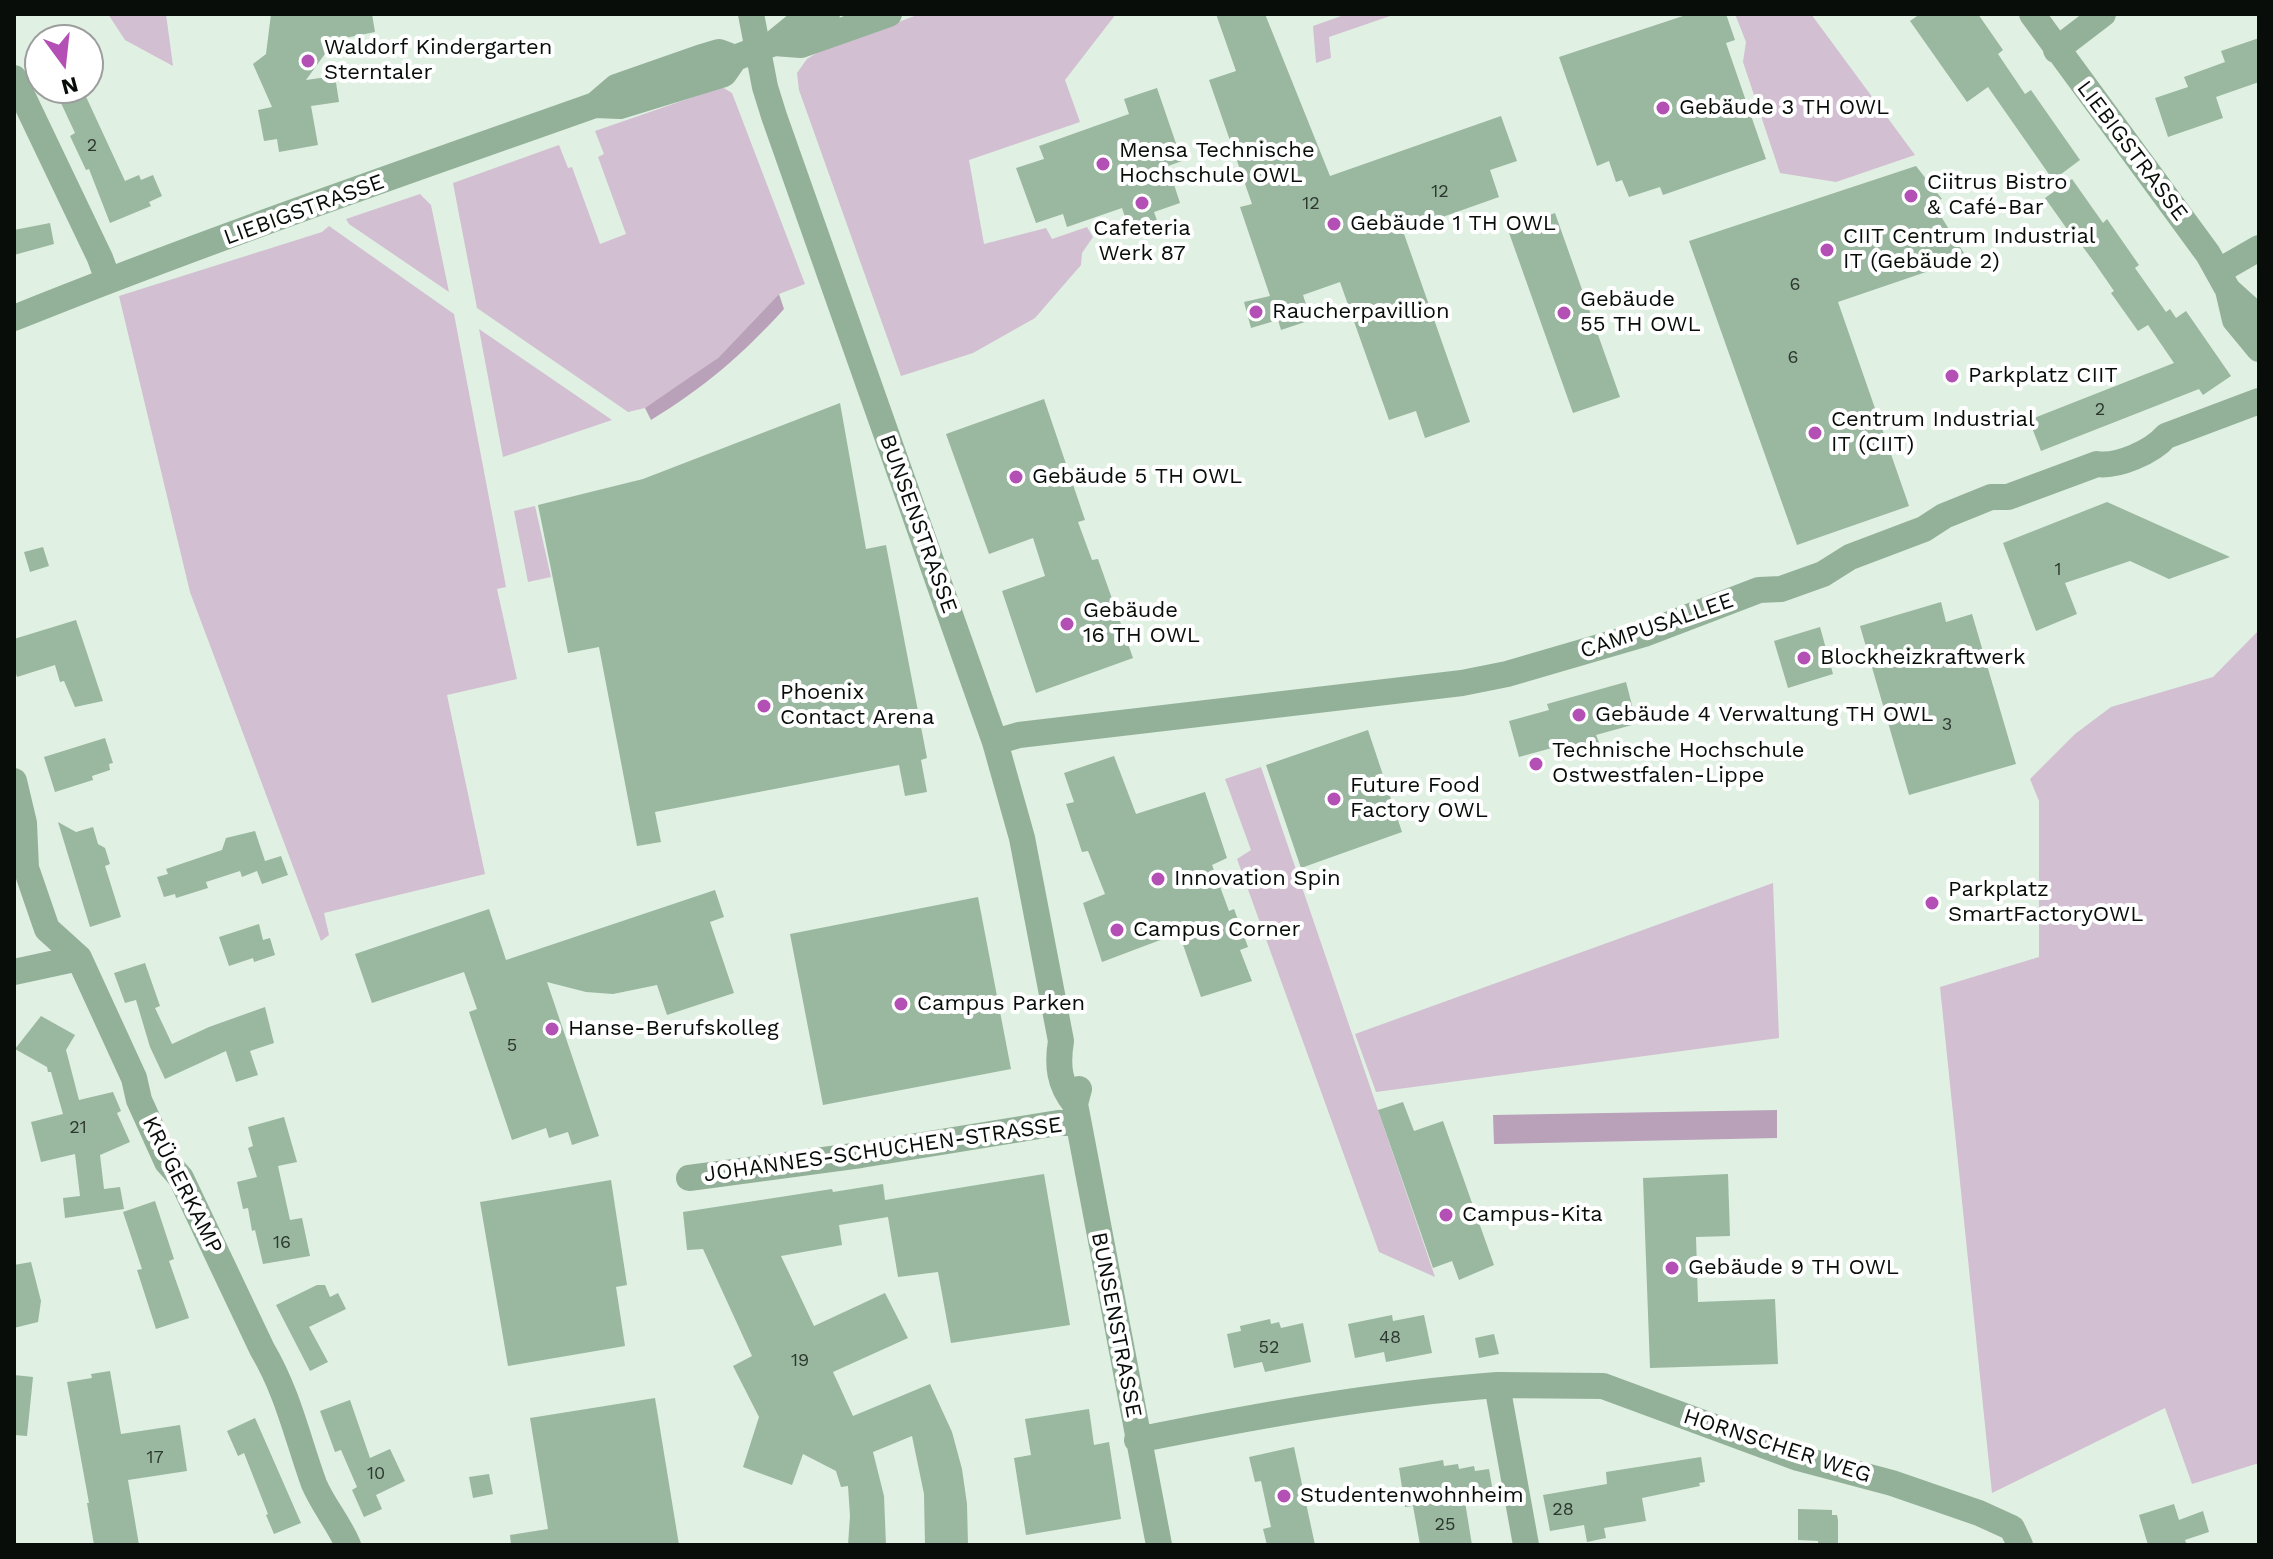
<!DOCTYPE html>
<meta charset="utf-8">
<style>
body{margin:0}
#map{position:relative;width:2273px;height:1559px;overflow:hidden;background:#e0f0e3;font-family:"Work Sans",sans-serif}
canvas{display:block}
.frame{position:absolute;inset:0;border:16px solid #080d09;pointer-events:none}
.north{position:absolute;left:24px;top:24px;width:80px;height:80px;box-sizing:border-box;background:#fff;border:2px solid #9c9e9d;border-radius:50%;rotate:165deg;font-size:22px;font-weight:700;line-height:32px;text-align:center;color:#080d09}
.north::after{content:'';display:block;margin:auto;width:28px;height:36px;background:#b34fb5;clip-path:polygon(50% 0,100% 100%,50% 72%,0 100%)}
</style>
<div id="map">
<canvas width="2273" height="1559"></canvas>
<div class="frame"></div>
<div class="north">N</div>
</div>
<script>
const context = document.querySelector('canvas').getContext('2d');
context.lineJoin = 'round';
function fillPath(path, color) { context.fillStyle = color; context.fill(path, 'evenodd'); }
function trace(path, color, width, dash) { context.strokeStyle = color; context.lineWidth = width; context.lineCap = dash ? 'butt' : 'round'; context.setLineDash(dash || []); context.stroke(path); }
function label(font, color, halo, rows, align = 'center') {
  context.font = font + ' "Work Sans",sans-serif'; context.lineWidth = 8; context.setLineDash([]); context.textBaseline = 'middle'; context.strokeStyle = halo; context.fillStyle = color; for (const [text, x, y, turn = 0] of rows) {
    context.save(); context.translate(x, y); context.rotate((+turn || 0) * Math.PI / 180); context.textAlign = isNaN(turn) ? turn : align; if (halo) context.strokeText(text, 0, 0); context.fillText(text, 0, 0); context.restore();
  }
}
fillPath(new Path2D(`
 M108,14h58l7,52 -48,-26z
 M920,14h196l-51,66 15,42 -111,38 15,84 62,-16 6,11 35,-12 6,10 -11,16 -1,12 -46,53 -62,35 -72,23 -102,-286 -2,-17 10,-14 13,-8z
 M1347,14h49l-67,23 2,21 -15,5 -3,-37z
 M1735,14h76l104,141 -79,27 -56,-9 -37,-111 3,-20z
 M722,87l10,6 73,191 -26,10 -61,64 -31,23 -42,27 -17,4 -151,-104 -24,-125 106,-38 9,23 4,-1 28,77 26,-10 -28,-77 6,-3 -9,-23z
 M420,194l11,11 18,87 -100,-68 -3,-5z
 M329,226l125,88 52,273 -9,2 20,90 -70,16 38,179 -161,39 5,22 -8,6 -131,-349 -71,-296 203,-64z
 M479,329l133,91 -109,37z
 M535,506l16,71 -23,5 -14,-71z
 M2259,630v833l-67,21 -27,-76 -173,85 -52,-506 99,-30v-156l-9,-22 45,-45 36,-27 102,-30z
 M1261,767l174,510 -56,-25 -142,-393 14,-9 -26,-71z
 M1773,883l6,155 -403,54 -21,-58z`), '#d2bfd1');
fillPath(new Path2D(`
 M779,294l5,15c-43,47 -79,78 -133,111l-6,-12 73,-50z
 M1777,1110v28l-283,6 -1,-29z`), '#baa1ba');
fillPath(new Path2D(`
 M271,14h101l3,18 -40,8 -29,40 29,-4 4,26 -28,4 7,39 -39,7 -2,-13 -13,2 -6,-31 14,-3 -19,-43 13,-10z
 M1216,14h49l65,162 171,-60 16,45 -27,9 9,27 -96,34 67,191 -45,16 -9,-27 -27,9 -49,-138 -37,13 8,25 -30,10 -3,-10 -27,8 -7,-26 26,-6 -30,-89 12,-3 -43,-124 27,-9z
 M1689,14h37l9,26 -9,3 40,116 -103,36 -3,-8 -31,10 -7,-17 -6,2 -7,-21 -12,5 -38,-109z
 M1920,14h58l25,36 -5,4 27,40 6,-4 49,70 -27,20 -65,-93 -21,15 -57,-81z
 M2259,38v44l-43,15 7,21 -55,19 -13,-39 33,-11 -4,-10 41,-15 -4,-11z
 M54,88h28l43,93 14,-6 2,5 12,-5 9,21 -13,6 2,4 -41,17 -21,-54 -3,1 -16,-34 5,-3z
 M1157,88l25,73 -14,5 12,37 -26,9 5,14 -28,9 -9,-27 -55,19 -4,-13 -27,9 -20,-55 28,-9 -5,-13 90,-32 -5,-15z
 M1916,166l26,33 -10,3 35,56 -129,44 71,204 -112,39 -108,-304z
 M2072,179l31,44 4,-4 32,46 -4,3 31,44 4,-3 6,9 10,-7 45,65 -28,19 -4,-6 -158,62 -12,-31 145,-57 -26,-38 -10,6 -27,-38 3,-2 -20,-29 -20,-27 -2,1 -27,-38z
 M1555,213l65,184 -47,16 -65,-183z
 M50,223l4,21 -40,11v-25z
 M1044,399l41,121 -7,2 14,38 6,-1 35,99 -97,35 -34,-102 43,-15 -12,-38 -44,16 -43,-120z
 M840,403l26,146 20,-4 41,213 -6,2 6,32 -22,4 -6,-31 -244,47 6,30 -24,4 -38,-199 -31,6 -30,-148 105,-26z
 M2107,502l123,55 -61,22 -39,-18 -65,22 12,31 -41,17 -33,-88z
 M43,547l6,19 -19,6 -6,-20z
 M1941,602l5,20 26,-8 44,150 -107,31 -49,-169z
 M76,620l27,81 -28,6 -11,-26 -4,1 -5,-17 -38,12 -3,-10v-28z
 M1820,627l13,47 -45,14 -14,-47z
 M1626,682l7,27 -5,1 4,15 -36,10 5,12 -38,11 -4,-12 -40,11 -10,-36 40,-11 -2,-6z
 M1368,730l34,102 -101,36 -35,-103z
 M105,738l8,25 -4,1 1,6 -18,6 1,4 -38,12 -11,-35z
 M1114,756l22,58 69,-22 22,66 -15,7 17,46 5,-2 14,38 -8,3 12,31 -51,16 -22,-64 -77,29 -19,-59 22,-9 -17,-43 -6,1 -16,-48 8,-2 -10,-29z
 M58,822l18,10 17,-5 5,17 7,4 5,16 -5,2 16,51 -31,10z
 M255,831l10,30 16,-5 7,19 -26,9 -5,-13 -15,6 -2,-6 -34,11 2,6 -32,10 -1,-4 -11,3 -7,-20 11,-3 -2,-5 56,-19 4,-12z
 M715,890l9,27 -14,5 24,71 -67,22 -10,-30 -44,9 -27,-2 -39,-10 52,154 -27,9 -4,-13 -19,6 -3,-10 -34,12 -43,-128 8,-3 -13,-37 -92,31 -17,-49 134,-45 17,51z
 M978,897l33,172 -188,36 -33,-171z
 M259,924l4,16 7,-2 5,17 -21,7 -1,-4 -24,8 -10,-29z
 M145,963l15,43 -5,2 17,36 37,-17 56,-20 9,36 -24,8 8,24 -22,7 -10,-31 -61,28 -15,-32 -14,-47 -11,3 -11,-30z
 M41,1016l34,19 -9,15 13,50 34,-8 8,19 -4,2 13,29 -30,13 4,34 16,-2 4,22 -59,9 -2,-20 17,-2 -5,-42 -34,8 -10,-40 32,-8 -12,-42h-3l-1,-5 -32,-18z
 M1403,1102l11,29 29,-10 51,144 -35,15 -7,-19 -19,7 -55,-158z
 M284,1117l13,45 -19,4 12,54 12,-2 8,38 -47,8 -8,-34 -3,1 -4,-23 -5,1 -6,-27 20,-5 -9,-29 5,-2 -5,-19z
 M1044,1174l26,151 -119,18 -13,-71 -40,5 -10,-60 -49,8 3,20 -61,11 33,70 71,-33 23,45 -75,34 20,44 77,-32 22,48 10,37 5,35 1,41h-43l-1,-51 -12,-58 -39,16 11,44 2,49h-38l2,-29 -2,-30 -7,1 -5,-16 -33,-17 -11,31 -49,-18 16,-50 -26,-51 19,-10 -49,-107 -16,1 -4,-38 149,-23 1,3 50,-8 2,16z
 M1728,1174l2,62 -34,1 2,65 77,-3 3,65 -128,4 -7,-190z
 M611,1180l16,105 -11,2 9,59 -117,20 -28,-164z
 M155,1201l19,58 -5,2 20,57 -33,11 -19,-59 5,-1 -19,-57z
 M31,1262l10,39 -3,21 -24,6v-63z
 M317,1285h8l5,12 8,-4 8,16 -37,18 19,35 -18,9 -34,-66z
 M1392,1315l1,6 31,-6 8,38 -46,9 -2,-10 -29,6 -7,-34z
 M1270,1319l1,5 8,-2 2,6 22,-5 8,39 -46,10 -3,-10 -28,6 -7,-34 14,-3 -1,-5z
 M1494,1334l5,20 -20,4 -4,-20z
 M110,1371l11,63 59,-9 7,46 -59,9 11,65h-45l-7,-42h2l-22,-121 25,-4 -1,-4z
 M14,1375l19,2 -6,59 -13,-1z
 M655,1398l24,147h-168l-1,-10 38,-6 -18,-111z
 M350,1400l20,58 20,-9 15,32 -29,14 6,14 -18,8 -12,-27 5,-3 -16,-37 -6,2 -15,-41z
 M1089,1409l5,36 15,-3 12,77 -95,16 -12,-77 17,-3 -6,-36z
 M255,1418l46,105 -27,11 -8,-19 2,-1 -24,-61 -6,3 -11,-25z
 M1294,1447l21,98h-48l-4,-16 8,-2 -10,-46 -6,1 -6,-25z
 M1701,1457l4,25 -6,1 1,3 -58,12 4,23 -42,7 2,10 -19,4 -3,-17 -34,6 -7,-36 64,-11 -1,-12z
 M1443,1460l1,6 14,-2 1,5 15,-3 1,5 14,-2 5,29 -29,4 7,43h-52l-7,-39 -8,1 -6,-39z
 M489,1474l4,20 -20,4 -4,-21z
 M2174,1504l5,16 24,-9 6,21 -24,8 2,5h-39l-9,-30z
 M1798,1509l34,1v5h5l1,5v25h-20v-4l-20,-1z`), '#9ab7a0');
trace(new Path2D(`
 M751,14l14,73 9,29 221,626 27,96 39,203c-4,24 -2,44 14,63
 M2032,14l176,240 20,36 7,30 24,29
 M774,43l27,2 88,-31
 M2056,50l47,-36
 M14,78l86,180 8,22
 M595,105l21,-18 83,-29 20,-6 16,6
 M2219,271l40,-23
 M2228,290l31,28
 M14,318c191,-77 386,-144 581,-213l25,1 104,-32 11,-16 39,-15 22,-18 31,-11
 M995,742l24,-7 443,-52 45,-9 137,-40 115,-44 22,-1 42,-15 27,-17 74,-28 20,-13 47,-19h17l89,-33c21,3 55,-12 69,-28l93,-35
 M14,781l10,42 2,45 21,61 32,29 55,120 5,22 28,62 14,16 81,171c26,44 35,88 52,135 9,21 25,40 34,61
 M14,972l65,-14
 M1079,1089l-4,15 84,441
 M689,1178l172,-23 197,-32h20
 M1137,1440c119,-24 239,-46 360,-55
 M1526,1545l-29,-160 106,1 195,72 94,25 87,30 33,15 8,17`), '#93b199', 26);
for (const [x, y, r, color] of [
 [308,61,8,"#b34fb5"],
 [1663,108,8,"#b34fb5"],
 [1103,164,8,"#b34fb5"],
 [1911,196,8,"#b34fb5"],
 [1142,203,8,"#b34fb5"],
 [1334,224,8,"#b34fb5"],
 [1827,250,8,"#b34fb5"],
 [1256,312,8,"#b34fb5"],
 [1564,313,8,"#b34fb5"],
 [1952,376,8,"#b34fb5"],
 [1815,433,8,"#b34fb5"],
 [1016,477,8,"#b34fb5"],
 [1067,624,8,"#b34fb5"],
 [1804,658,8,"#b34fb5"],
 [764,706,8,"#b34fb5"],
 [1579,715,8,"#b34fb5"],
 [1536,764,8,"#b34fb5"],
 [1334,799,8,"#b34fb5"],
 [1158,879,8,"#b34fb5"],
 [1932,903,8,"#b34fb5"],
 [1117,930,8,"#b34fb5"],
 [901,1004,8,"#b34fb5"],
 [552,1029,8,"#b34fb5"],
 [1446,1215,8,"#b34fb5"],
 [1672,1268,8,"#b34fb5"],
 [1284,1496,8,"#b34fb5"]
]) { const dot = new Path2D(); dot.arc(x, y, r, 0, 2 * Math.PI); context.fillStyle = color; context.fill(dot); trace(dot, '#fff', 3); }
label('18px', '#2c382f', null, [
 ["2",92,146],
 ["12",1440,192],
 ["12",1311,204],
 ["6",1795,285],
 ["6",1793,358],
 ["2",2100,410],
 ["1",2058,570],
 ["3",1947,725],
 ["5",512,1046],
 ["21",78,1128],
 ["16",282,1243],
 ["48",1390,1338],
 ["52",1269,1348],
 ["19",800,1361],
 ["17",155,1458],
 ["10",376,1474],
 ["28",1563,1510],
 ["25",1445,1525]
]);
label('22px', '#080d09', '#fff', [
 ["Waldorf Kindergarten",324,48],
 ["Sterntaler",324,73],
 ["Gebäude 3 TH OWL",1679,108],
 ["Mensa Technische",1119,151],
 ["Hochschule OWL",1119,176],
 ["Ciitrus Bistro",1927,183],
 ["& Café-Bar",1927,208],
 ["Gebäude 1 TH OWL",1350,224],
 ["Cafeteria",1142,229,"center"],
 ["Werk 87",1142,254,"center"],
 ["CIIT Centrum Industrial",1843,237],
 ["IT (Gebäude 2)",1843,262],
 ["Gebäude",1580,300],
 ["55 TH OWL",1580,325],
 ["Raucherpavillion",1272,312],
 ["Parkplatz CIIT",1968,376],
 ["Centrum Industrial",1831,420],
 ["IT (CIIT)",1831,445],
 ["Gebäude 5 TH OWL",1032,477],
 ["Gebäude",1083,611],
 ["16 TH OWL",1083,636],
 ["Blockheizkraftwerk",1820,658],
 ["Phoenix",780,693],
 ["Contact Arena",780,718],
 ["Gebäude 4 Verwaltung TH OWL",1595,715],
 ["Technische Hochschule",1552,751],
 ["Ostwestfalen-Lippe",1552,776],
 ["Future Food",1350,786],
 ["Factory OWL",1350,811],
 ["Innovation Spin",1174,879],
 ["Parkplatz",1948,890],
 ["SmartFactoryOWL",1948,915],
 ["Campus Corner",1133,930],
 ["Campus Parken",917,1004],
 ["Hanse-Berufskolleg",568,1029],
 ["Campus-Kita",1462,1215],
 ["Gebäude 9 TH OWL",1688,1268],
 ["Studentenwohnheim",1300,1496]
], 'left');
label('22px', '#080d09', '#fff', [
 ["LIEBIGSTRASSE",2132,151,53],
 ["LIEBIGSTRASSE",304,210,-20],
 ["BUNSENSTRASSE",918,524,70],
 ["CAMPUSALLEE",1657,626,-19],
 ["JOHANNES-SCHUCHEN-STRASSE",883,1150,-8],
 ["KRÜGERKAMP",182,1185,63],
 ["BUNSENSTRASSE",1116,1325,79],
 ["HORNSCHER WEG",1777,1446,18]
]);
</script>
